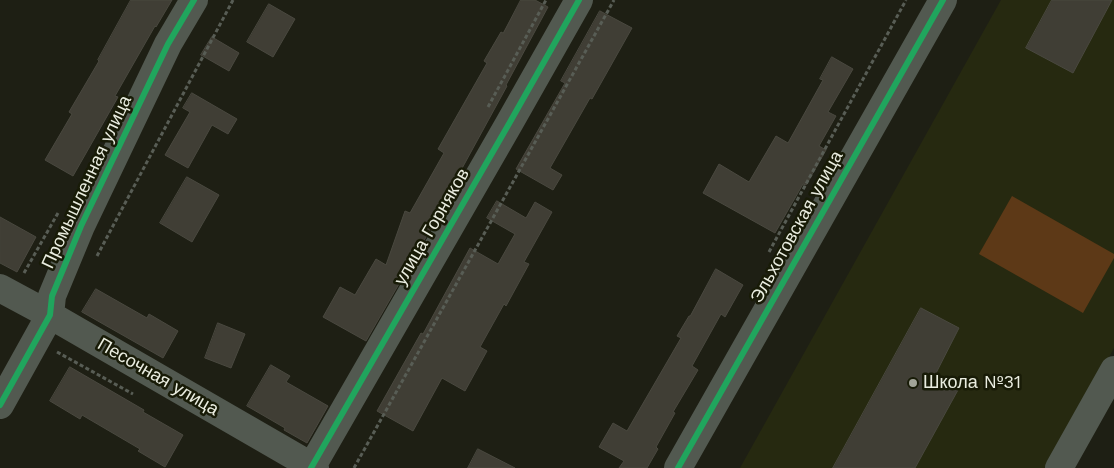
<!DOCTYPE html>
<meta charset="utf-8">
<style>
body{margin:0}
canvas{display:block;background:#1e1f14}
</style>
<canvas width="1114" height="468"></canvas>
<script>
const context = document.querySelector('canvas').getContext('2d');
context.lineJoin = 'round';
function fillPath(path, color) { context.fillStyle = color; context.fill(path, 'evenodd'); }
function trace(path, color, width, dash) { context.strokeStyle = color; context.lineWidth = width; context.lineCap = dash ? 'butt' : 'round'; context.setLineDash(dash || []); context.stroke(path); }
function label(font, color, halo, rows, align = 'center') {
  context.font = font + ' "Work Sans",sans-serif'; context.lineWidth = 5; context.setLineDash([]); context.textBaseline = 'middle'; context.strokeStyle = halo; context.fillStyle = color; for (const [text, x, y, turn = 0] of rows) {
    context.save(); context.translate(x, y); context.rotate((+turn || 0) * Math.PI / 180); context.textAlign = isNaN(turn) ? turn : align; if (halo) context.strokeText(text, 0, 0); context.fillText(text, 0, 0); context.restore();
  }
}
fillPath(new Path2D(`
 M1001,0h113v348l-67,120h-307z`), '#262910');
fillPath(new Path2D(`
 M1012,196l102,58v4l-31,55 -104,-59z`), '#5d3917');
const building = new Path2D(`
 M131,0h41l-16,27 -1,-1 -40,70 3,1 -45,79 -28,-16 27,-46 -3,-2 30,-51 -1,-1z
 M521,0h14l13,7 -42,78 1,1 -47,86 3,1 -97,168 -43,-24 17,-30 15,8 21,-36 10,6 19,-54 5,2 34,-60 -6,-4 49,-86 -3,-2 17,-29 2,1z
 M1052,0h60l-39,73 -47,-25z
 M269,4l26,15 -22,38 -26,-15z
 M600,11l32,17 -40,71 -2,-1 -40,70 12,7 -9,15 -37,-21 49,-86 -4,-2z
 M212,37l27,16 -10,18 -28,-16z
 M832,57l21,12 -25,43 8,4 -17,30 7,4 -20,35 -3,-1 -28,49 -72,-40 16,-29 30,18 27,-46 12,7 35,-63 -3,-1z
 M192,93l45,26 -9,15 -16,-9 -24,43 -23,-13 25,-43 -7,-4z
 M187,177l32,18 -27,47 -32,-19z
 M497,201l29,17 9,-16 17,10 -28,50 5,2 -23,42 -2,-2 -24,43 7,4 -22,40 -23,-13 -29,53 -36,-20 44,-78 2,1 47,-86 28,16 17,-30 -28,-16z
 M0,217l36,20 -19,35 -17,-9z
 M716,269l27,16 -18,32 -4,-3 -29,52 6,4 -25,42 2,1 -19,34 2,2 -11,19h-28l5,-7 -25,-14 14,-24 14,8 54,-93 -4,-2 12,-20h1z
 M96,289l51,29 2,-4 29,17 -15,27 -81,-46z
 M921,308l38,20 -25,49 24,13 -43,78h-82z
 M218,323l27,11 -14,34 -26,-10z
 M271,365l19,11 -4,6 42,24 -21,37 -23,-13 1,-2 -38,-22z
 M70,367l74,43 -1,2 40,23 -18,32 -27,-16 2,-2 -58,-34 -2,4 -30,-18z
 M478,449l37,19h-47z`);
fillPath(building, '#403e35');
trace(building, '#49483f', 1);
trace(new Path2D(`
 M488,107l58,-107
 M769,252l137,-252
 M97,256l136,-256
 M24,273l34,-60
 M57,352l76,42
 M354,468l260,-468`), '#585d55', 3, [4, 2.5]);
trace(new Path2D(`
 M0,288l50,27 265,153
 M0,405l50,-90 2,-19 29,-70 87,-182 26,-44
 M311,468l199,-346 69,-122
 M678,468l265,-468
 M1059,468l55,-98`), '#525950', 28);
trace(new Path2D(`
 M0,405l50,-90 2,-19 29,-70 87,-182 26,-44
 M311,468l199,-346 69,-122
 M678,468l265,-468`), '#20a55d', 6);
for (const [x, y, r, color] of [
 [913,383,5,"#a3a599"]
]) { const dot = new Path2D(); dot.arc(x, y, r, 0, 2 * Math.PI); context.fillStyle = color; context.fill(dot); trace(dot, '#181b07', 2); }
label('18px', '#eaede0', '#181b07', [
 ["Промышленная улица",87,182,-65],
 ["улица Горняков",432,227,-60],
 ["Эльхотовская улица",797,227,-61],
 ["Песочная улица",158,377,30]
]);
label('18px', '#eaede0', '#181b07', [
 ["Школа №31",923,383]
], 'left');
</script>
